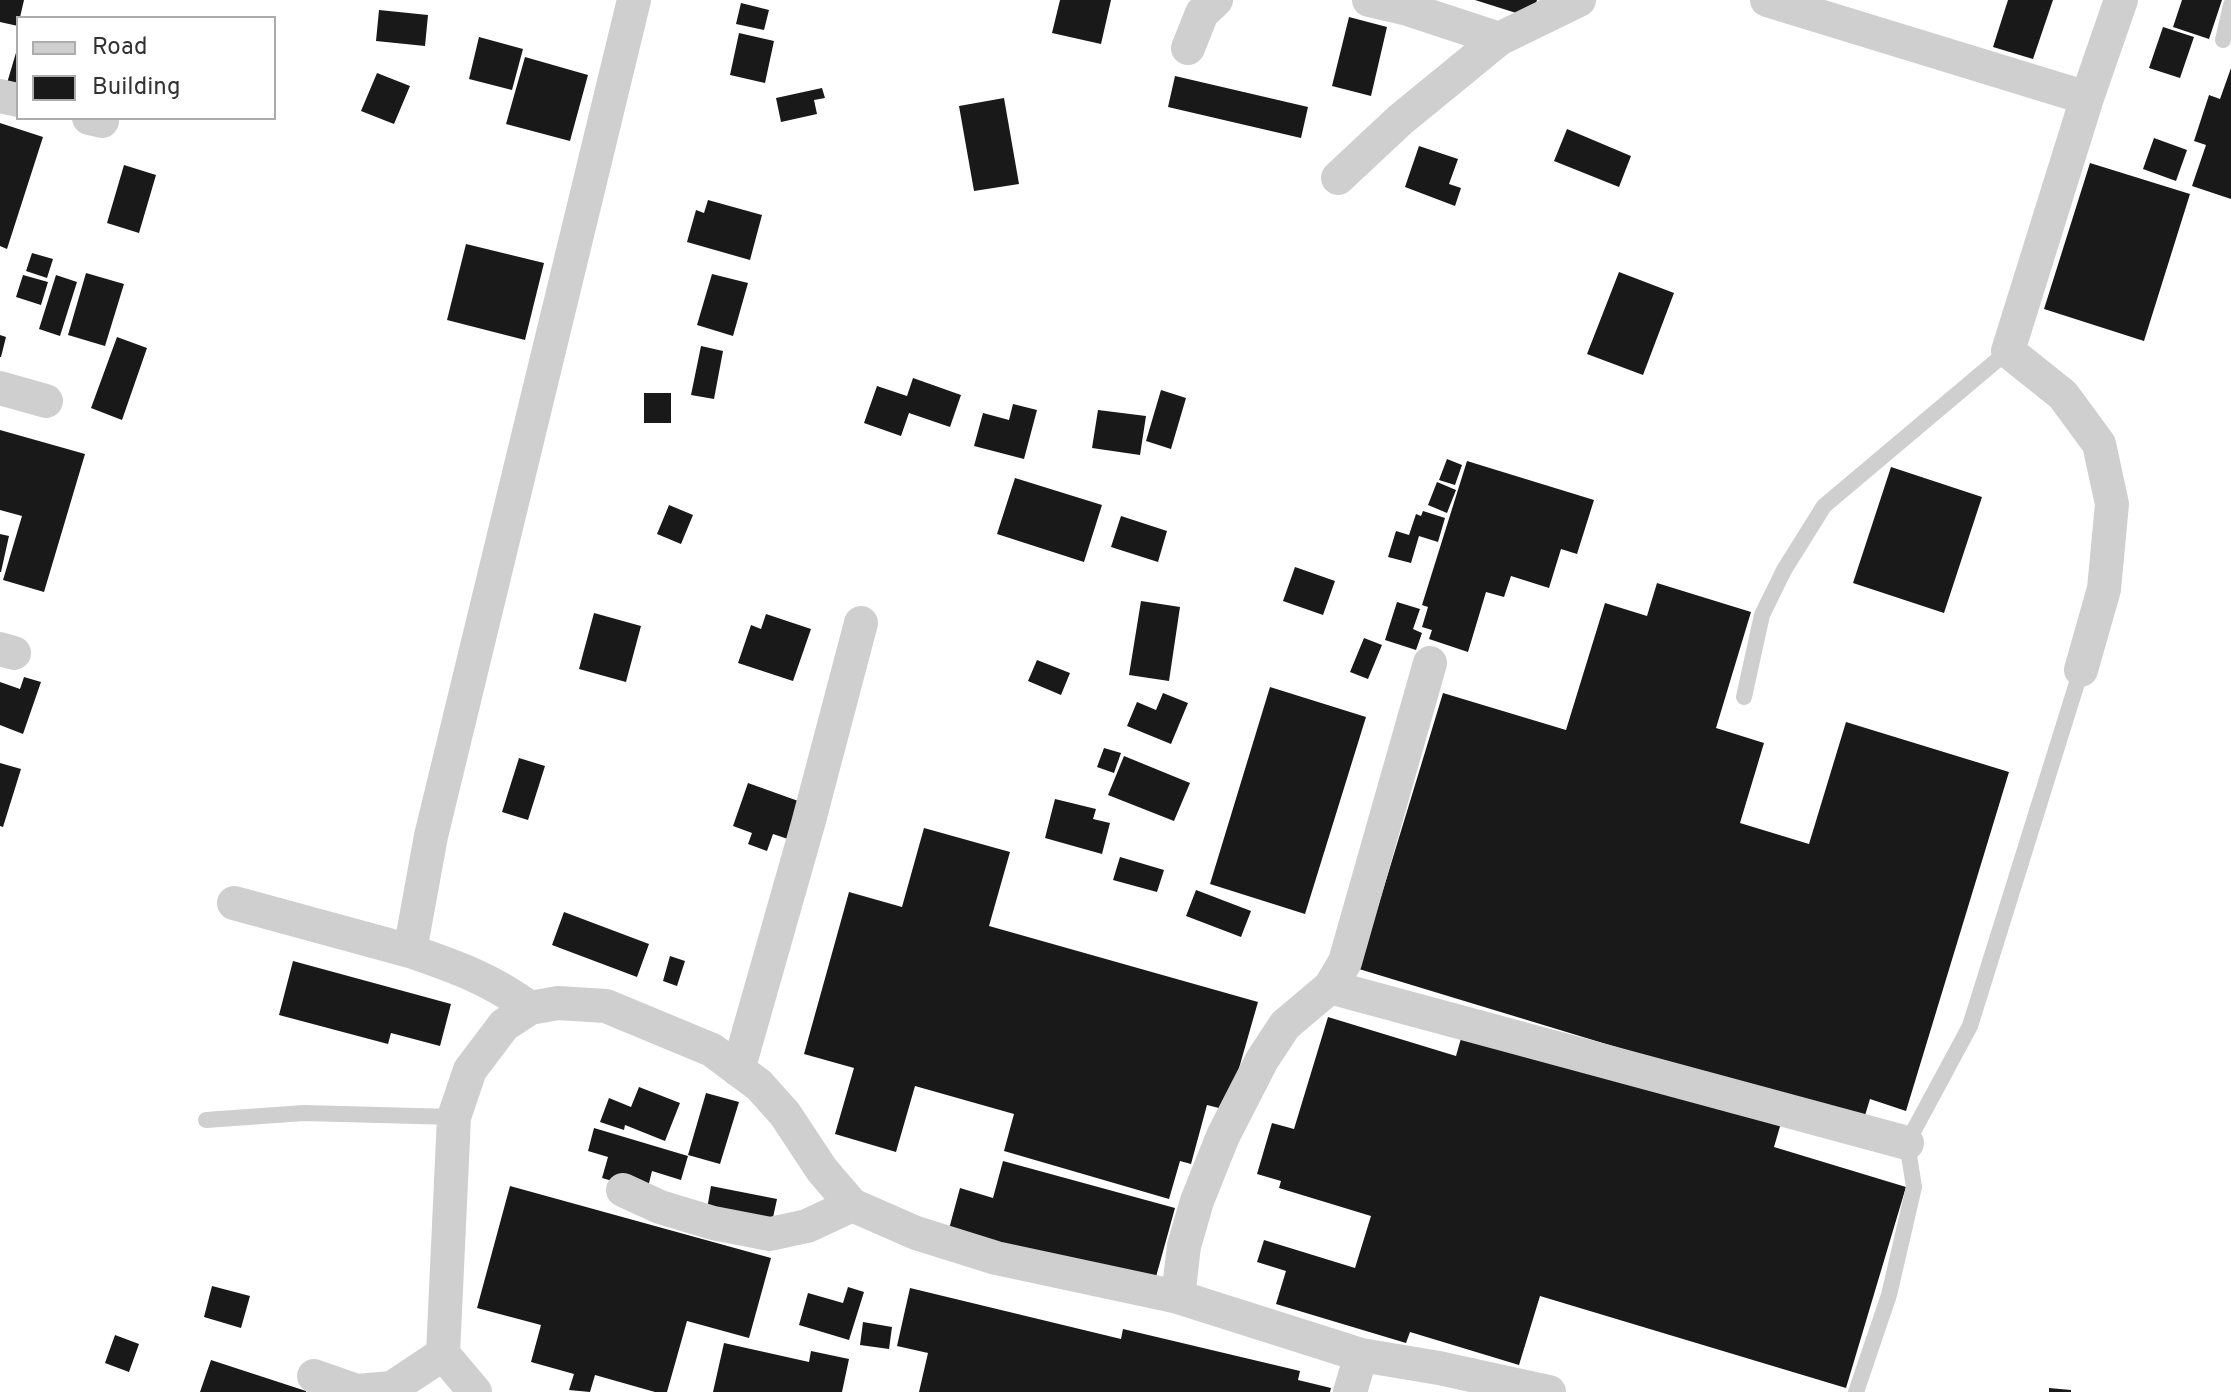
<!DOCTYPE html>
<style>
body{margin:0}
#map{position:relative;width:2231px;height:1392px;overflow:hidden;background:#fff;font-family:Overpass,sans-serif}
canvas{display:block}
.legend{position:absolute;left:16px;top:16px;width:260px;height:104px;box-sizing:border-box;background:#fff;border:2px solid #adadad;margin:0;padding:10px 14px;list-style:none;font-size:24px;color:#323232}
.legend li{display:flex;align-items:center;gap:16px;height:40px}
.legend b{width:40px;border:2px solid #adadad}
</style>
<div id="map">
<canvas width="2231" height="1392"></canvas>
<ul class="legend">
<li><b style="height:10px;background:#cfcfcf"></b>Road</li>
<li><b style="height:22px;background:#191919"></b>Building</li>
</ul>
</div>
<script>
const context = document.querySelector('canvas').getContext('2d');
context.lineJoin = 'round';
function fillPath(path, color) { context.fillStyle = color; context.fill(path, 'evenodd'); }
function trace(path, color, width, dash) { context.strokeStyle = color; context.lineWidth = width; context.lineCap = dash ? 'butt' : 'round'; context.setLineDash(dash || []); context.stroke(path); }
fillPath(new Path2D(`
 M0,0h24l-6,26 -18,-4z
 M1060,0h51l-10,44 -49,-11z
 M1475,0h62l-5,18z
 M2008,0h45l-20,59 -40,-12z
 M2182,0h40l-13,39 -36,-12z
 M741,3l28,7 -5,20 -28,-6z
 M379,10l49,5 -3,31 -49,-5z
 M1349,17l38,10 -16,69 -39,-10z
 M2163,27l31,10 -14,41 -31,-10z
 M739,33l35,8 -9,42 -35,-8z
 M479,37l44,12 -11,41 -43,-11z
 M18,46v41l-11,-4z
 M525,57l63,18 -18,66 -64,-17z
 M2231,68v131l-39,-13 14,-41 -12,-4 15,-46 11,4z
 M377,73l33,13 -16,38 -33,-13z
 M1175,76l133,31 -7,31 -133,-31z
 M822,88l3,10 -11,2 3,14 -36,8 -5,-24z
 M1004,98l15,86 -45,7 -15,-85z
 M0,123l43,14 -36,112 -7,-3z
 M1567,129l64,27 -12,31 -65,-26z
 M2154,138l33,12 -11,31 -33,-12z
 M1419,146l39,13 -9,25 12,4 -6,18 -50,-19z
 M2090,163l100,31 -46,147 -100,-32z
 M124,165l32,10 -17,58 -32,-10z
 M708,200l54,15 -12,45 -63,-18 9,-32 8,3z
 M466,244l78,19 -19,77 -78,-20z
 M32,253l21,6 -6,19 -21,-7z
 M1619,272l55,21 -31,82 -56,-21z
 M86,273l38,11 -19,62 -37,-11z
 M712,274l36,9 -15,53 -36,-11z
 M23,275l25,7 -7,23 -25,-8z
 M56,275l21,7 -17,54 -21,-7z
 M0,335l6,2 -5,20h-1z
 M117,337l30,11 -25,72 -31,-12z
 M701,346l22,5 -9,48 -23,-4z
 M913,378l48,17 -11,32 -41,-14 -8,23 -37,-13 13,-37 30,10z
 M1161,390l25,8 -15,51 -25,-8z
 M644,393h27v30h-27z
 M1013,404l24,6 -13,49 -50,-13 9,-33 26,7z
 M1098,410l48,6 -6,39 -48,-7z
 M0,430l85,24 -41,138 -41,-12 19,-64 -22,-6z
 M1447,459l15,6 -7,20 -16,-5z
 M1467,461l127,39 -17,54 -16,-5 -12,39 -38,-12 -7,21 -18,-5 -18,60 -39,-13 3,-9 -10,-3 6,-20 -6,-2z
 M1891,467l91,30 -38,116 -91,-30z
 M1015,478l87,27 -18,57 -87,-28z
 M1437,482l19,8 -9,23 -19,-8z
 M669,505l24,10 -12,29 -24,-10z
 M1423,511l22,7 -7,24 -19,-6 -8,27 -23,-6 8,-26 13,4 7,-21 5,2z
 M1121,516l46,15 -9,31 -47,-15z
 M0,534l9,2 -8,36h-1z
 M1295,567l40,14 -12,34 -40,-14z
 M1657,583l94,29 -35,116 48,15 -24,80 69,21 37,-122 163,50 -103,339 -36,-12 -7,23 -504,-153 84,-276 123,37 39,-127 42,13z
 M1141,601l39,6 -11,74 -40,-6z
 M1397,602l23,7 -7,20 9,4 -6,17 -31,-10z
 M594,613l47,13 -15,56 -47,-13z
 M766,614l45,15 -18,52 -55,-18 13,-38 10,4z
 M1364,638l18,7 -14,34 -18,-7z
 M1037,660l33,13 -9,22 -33,-14z
 M24,677l17,5 -18,52 -23,-9v-43l20,7z
 M1270,687l96,30 -61,197 -95,-30z
 M1163,693l25,10 -17,41 -44,-18 10,-24 19,8z
 M1104,748l17,5 -7,20 -17,-6z
 M1124,756l66,27 -16,38 -66,-26z
 M519,758l26,8 -17,54 -26,-8z
 M0,763l21,6 -18,58 -3,-1z
 M748,783l53,19 -13,37 -15,-5 -6,17 -19,-7 4,-11 -19,-7z
 M1055,799l41,10 -3,10 17,4 -8,31 -57,-16z
 M924,828l86,24 -21,74 269,76 -31,108 -20,-5 -16,59 -11,-3 -11,38 -165,-48 10,-37 -99,-28 -19,66 -61,-18 19,-66 -50,-14 45,-162 53,15z
 M1120,857l44,13 -7,22 -44,-12z
 M1196,890l55,21 -10,26 -55,-21z
 M564,912l85,32 -12,33 -85,-32z
 M670,956l15,5 -8,25 -14,-5z
 M293,961l158,43 -11,42 -49,-13 -3,11 -109,-29z
 M1328,1017l128,39 8,-28 317,95 -7,24 132,40 -60,201 -306,-92 -21,69 -109,-33 -4,11 -130,-39 10,-33 -29,-9 7,-22 91,28 16,-52 -92,-28 2,-7 -24,-7 15,-51 22,6z
 M639,1087l41,16 -15,38 -40,-16 -1,5 -24,-8 9,-24 22,9z
 M706,1093l33,9 -19,62 -32,-9z
 M594,1128l94,28 -7,24 -29,-9 -5,20 -45,-13 6,-21 -20,-6z
 M1003,1161l172,47 -21,76 -205,-55 11,-41 33,10z
 M510,1186l261,72 -22,80 -62,-17 -20,71h-12l-60,-17 -5,17 -21,-2 5,-16 -43,-12 10,-37 -64,-17z
 M711,1186l66,13 -5,23 -65,-13z
 M212,1286l38,10 -9,32 -37,-11z
 M848,1287l16,5 -15,48 -50,-15 9,-32 35,10z
 M910,1288l211,51 2,-10 177,42 -2,9 33,8 -1,4h-411l9,-39 -31,-7z
 M863,1322l29,5 -3,22 -29,-4z
 M115,1335l24,9 -10,28 -24,-9z
 M724,1343l85,19 2,-11 38,8 -7,33h-129z
 M211,1360l95,31v1h-106z
 M2049,1388l22,2v2h-22z`), '#191919');
trace(new Path2D(`
 M2223,40l8,-35
 M1744,697l18,-82 22,-45 40,-64 184,-155
 M206,1120l98,-7 150,4
 M1856,1392l33,-97 25,-108 -7,-44 63,-117 111,-356`), '#cfcfcf', 16);
trace(new Path2D(`
 M1369,0l39,9 91,30
 M1767,0l320,98
 M1188,48l14,-35 14,-13
 M0,96l18,4
 M89,118l13,3
 M1338,178l62,-58 99,-81 80,-39
 M0,388l46,13
 M0,649l14,4
 M2081,670l23,-81 8,-85 -13,-60 -36,-49 -55,-44 79,-253 34,-98
 M234,903l176,48 21,-115 203,-836
 M410,951c46,16 81,28 120,57
 M1330,987l15,-25 85,-299
 M738,1070l70,-246 53,-201
 M623,1190l37,17 53,16 57,11 37,-8 45,-21
 M1178,1297l6,-51 13,-45 26,-65 39,-76 23,-35 45,-38 577,156
 M314,1376l43,15 35,-3 51,-34
 M475,1392l-32,-38 11,-237 16,-47 34,-45 26,-17 28,-5 48,3 106,44 47,35 26,29 37,56 30,35 64,28 80,25 182,39 183,58 78,13 110,24
 M1350,1392l11,-37`), '#cfcfcf', 34);
</script>
